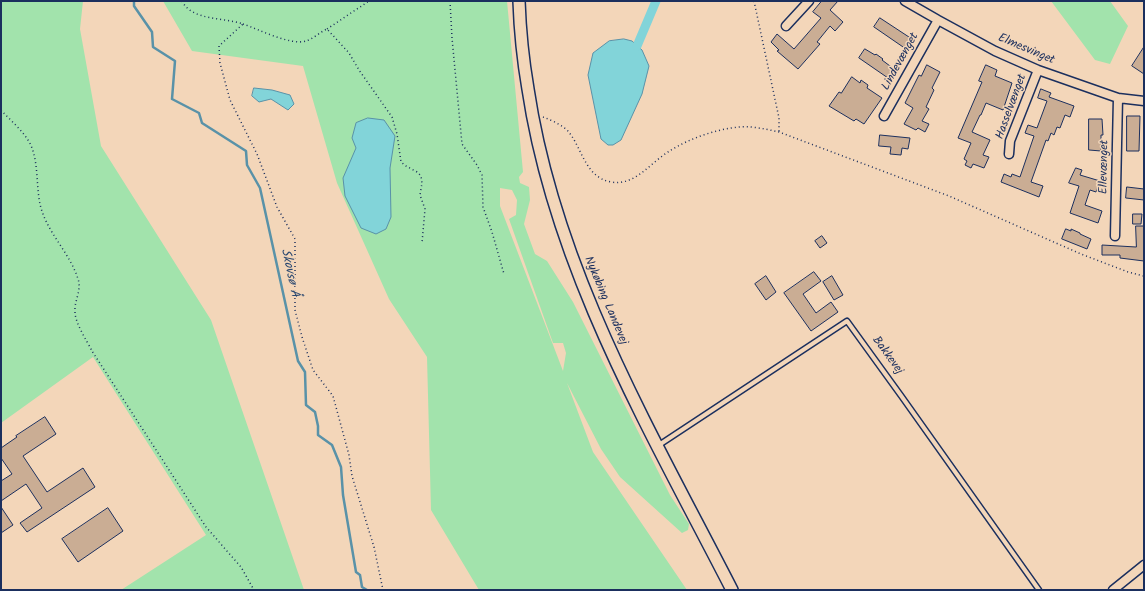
<!DOCTYPE html>
<meta charset="utf-8">
<style>
body{margin:0}
#map{position:relative;width:1145px;height:591px;overflow:hidden;background:#f3d6b9;font-family:Kalam,sans-serif}
canvas{display:block}
.frame{position:absolute;inset:0;border:2px solid #1b2f5e;pointer-events:none}
</style>
<div id="map">
<canvas width="1145" height="591"></canvas>
<div class="frame"></div>
</div>
<script>
const context = document.querySelector('canvas').getContext('2d');
context.lineJoin = 'round';
function fillPath(path, color) { context.fillStyle = color; context.fill(path, 'evenodd'); }
function trace(path, color, width, dash) { context.strokeStyle = color; context.lineWidth = width; context.lineCap = dash ? 'butt' : 'round'; context.setLineDash(dash || []); context.stroke(path); }
function label(font, color, halo, rows, align = 'center') {
  context.font = font + ' Kalam,sans-serif'; context.lineWidth = 3; context.setLineDash([]); context.textBaseline = 'middle'; context.strokeStyle = halo; context.fillStyle = color; for (const [text, x, y, turn = 0] of rows) {
    context.save(); context.translate(x, y); context.rotate((+turn || 0) * Math.PI / 180); context.textAlign = isNaN(turn) ? turn : align; if (halo) context.strokeText(text, 0, 0); context.fillText(text, 0, 0); context.restore();
  }
}
fillPath(new Path2D(`
 M1,1h82l-3,28 21,117 110,174 93,270h-183l85,-55 -113,-178 -92,66z
 M163,1h344l16,171 -4,5 1,6 9,4 1,13 -6,24 11,30 12,7 26,41 97,193 19,29 -1,6 -6,3 -62,-56 -19,-28 -34,-66 26,69 94,138h-208l-48,-80 -4,-153 -38,-58 -52,-116 -34,-117 -111,-15zM500,188l12,2 5,10 -1,15 -7,4 44,124h10l3,10 -3,18 -63,-165z
 M1051,1h59l18,25 -18,38 -15,-4z`), '#a2e3ac');
const water = new Path2D(`
 M624,39l8,2 10,9 7,16 -7,28 -21,46 -8,5h-5l-7,-6 -13,-64 5,-22 16,-12z
 M254,88l18,2 18,5 4,9 -6,6 -17,-11 -12,3 -7,-6z
 M368,118l16,2 11,16 -5,32 1,49 -5,12 -10,5 -15,-6 -16,-32 -2,-18 13,-30 -4,-10 4,-15z`);
fillPath(water, '#82d4d9');
trace(water, '#5992a8', 1);
trace(new Path2D(`
 M134,1v5l18,26 1,15 22,14 -3,38 27,14 3,10 44,28 1,14 13,23 38,173 7,11 1,33 9,7 3,14v9l14,10 9,22 2,28 13,77 4,3 2,12 5,3`), '#5992a8', 2.5);
trace(new Path2D(`
 M637,46l19,-45`), '#82d4d9', 9);
const building = new Path2D(`
 M822,1h16l-8,9 13,12 -8,9 -5,-5 -13,16 3,2 -22,25 -21,-18 2,-1 -8,-8 6,-8 17,15 27,-31 -8,-6z
 M880,18l32,21 -6,10 -32,-22z
 M1144,47v27l-12,-8z
 M865,49l10,6 1,-1 7,5 -1,1 12,9 -6,9 -29,-20z
 M927,65l13,7 -8,16 2,2 -8,17 3,2 -7,12 7,3 -4,8 -7,-4 -2,2 -12,-6 9,-16 -8,-5 14,-28 2,1z
 M986,65l11,5 -2,6 17,7 -9,27 -17,-7 -5,12h-1l-8,17 18,8 -7,15 6,2 -5,11 -11,-4 -2,4 -6,-3 2,-4 -3,-2 7,-16 -13,-5 24,-56 -3,-1z
 M852,77l8,6 1,-3 7,5 -1,3 15,10 -18,26 -8,-5 -2,2 -25,-15 10,-14 2,1z
 M1041,89l10,4 -2,4 25,9 -4,11 -5,-2 -5,13 -3,-1 -3,8 -3,-2 -3,8 -2,-1 -15,42 12,4 -4,11 -38,-15 3,-8 7,3 1,-3 8,3 14,-41 -9,-3 3,-8 9,3 10,-27 -9,-3z
 M1127,116h13l-1,35h-12z
 M1089,119h13l1,16h-2v16l-12,-1z
 M880,135l30,3 -2,11 -6,-1 -1,7 -11,-1 1,-7 -12,-1z
 M1076,168l6,2 -2,5 20,6 -4,11 -6,-2 -5,15 17,6 -4,12 -28,-10 9,-27 -10,-3z
 M1127,187l17,2v11l-18,-2z
 M1133,214h9l-1,10h-8z
 M1136,226h8v35l-24,-3v-3h-18v-10l34,2z
 M1066,229l5,2v-2l9,4v1l11,5 -4,10 -25,-10z
 M822,236l5,7 -7,5 -5,-7z
 M814,272l7,9 -18,13 13,19 15,-11 7,10 -27,19 -27,-38z
 M766,276l10,16 -10,8 -11,-16z
 M832,276l11,19 -9,5 -11,-18z
 M45,417l11,17 -33,22 24,36 36,-24 12,19 -68,45 -7,-9 22,-15 -16,-24 -25,17v-20l11,-7 -11,-16v-10l16,-11 -1,-1z
 M1,507l12,18 -12,8z
 M108,508l15,23 -45,31 -16,-23z`);
fillPath(building, '#caad94');
trace(building, '#1b2f5e', 1);
const service = new Path2D(`
 M659,445l188,-124 55,76 137,193`);
const minor = new Path2D(`
 M905,1l33,19 57,31 43,19 80,28 26,3
 M786,26l23,-25
 M884,116l54,-96
 M1009,154l1,-13 28,-71
 M1115,236l3,-138
 M1113,590l31,-25`);
const secondary = new Path2D(`
 M519,1c1,29 4,59 9,88 27,181 122,341 204,501`);
trace(service, '#1b2f5e', 7);
trace(minor, '#1b2f5e', 11);
trace(secondary, '#1b2f5e', 14);
trace(new Path2D(`
 M182,1c10,20 41,16 61,23l-24,22 1,17 10,37 27,54 20,53 18,32v71l7,27 11,33 20,26 16,59 3,21 22,71 9,43
 M450,1l2,37 10,106 15,21 5,10 1,32 9,25 12,42
 M754,1l25,117v14
 M243,24c15,5 48,22 63,17 7,-2 14,-9 21,-12l22,24 10,17 33,47 5,17 4,28 5,4 11,6 4,4 1,7 -2,12 5,14 -3,34
 M327,29l42,-28
 M1,110c9,10 20,19 27,30 13,20 6,52 15,74 8,22 28,42 35,65 4,11 -4,22 -3,33 0,11 12,29 17,39l114,176 35,40 13,23
 M543,117c8,3 17,7 24,13 15,16 17,47 44,52 24,4 38,-18 57,-30 21,-14 58,-27 83,-25 10,1 19,3 28,5l170,64 132,58 47,18 16,4`), '#1b2f5e', 1.5, [1, 3]);
trace(service, '#f3d6b9', 4);
trace(minor, '#f3d6b9', 8);
trace(secondary, '#f3d6b9', 11);
label('12px', '#1b2f5e', '#f3d6b9', [
 ["Elmesvinget",1026,50,23],
 ["Lindevænget",901,62,-61],
 ["Hasselvænget",1012,107,-70],
 ["Ellevænget",1105,167,-89],
 ["Nykøbing Landevej",605,301,67],
 ["Bakkevej",887,356,54]
]);
label('italic 13px', '#2a4870', '#f3d6b9', [
 ["Skovsø Å",289,273,78]
]);
</script>
